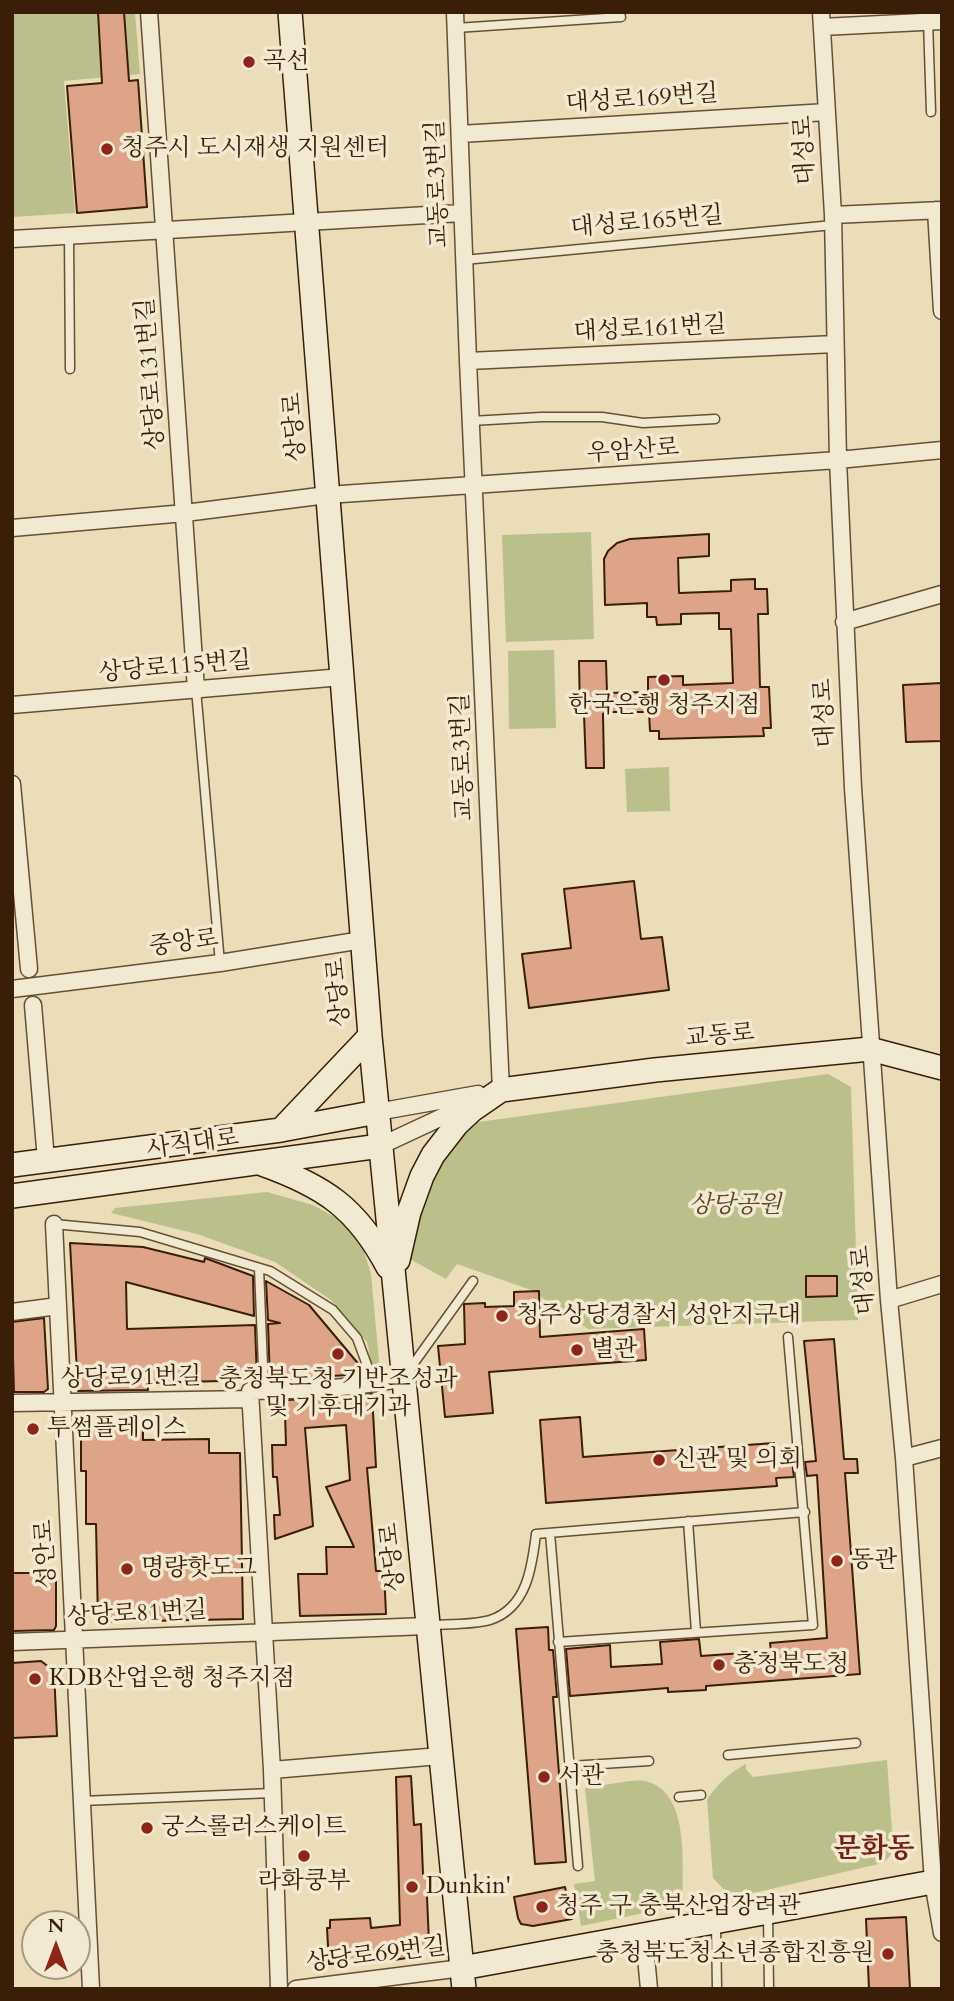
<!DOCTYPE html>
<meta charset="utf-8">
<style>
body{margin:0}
#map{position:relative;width:954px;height:2001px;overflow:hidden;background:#eaddb8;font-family:Cardo,serif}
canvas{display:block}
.frame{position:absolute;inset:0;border:14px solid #3b1e08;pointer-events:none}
.north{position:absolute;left:21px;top:1910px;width:70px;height:70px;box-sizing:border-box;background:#f1e9d1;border:2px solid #a89881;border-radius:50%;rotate:0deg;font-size:19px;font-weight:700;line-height:28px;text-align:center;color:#3b1e08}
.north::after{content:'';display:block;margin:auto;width:24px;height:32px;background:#8f2418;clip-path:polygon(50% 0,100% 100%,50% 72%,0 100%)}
</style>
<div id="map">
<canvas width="954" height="2001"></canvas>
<div class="frame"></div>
<div class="north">N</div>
</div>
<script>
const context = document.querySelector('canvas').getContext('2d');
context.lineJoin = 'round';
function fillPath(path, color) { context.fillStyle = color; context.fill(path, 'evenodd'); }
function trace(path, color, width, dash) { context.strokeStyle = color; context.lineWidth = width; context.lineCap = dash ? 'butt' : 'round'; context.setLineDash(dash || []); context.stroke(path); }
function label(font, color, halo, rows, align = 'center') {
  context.font = font + ' Cardo,"Noto Serif KR",serif'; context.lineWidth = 7; context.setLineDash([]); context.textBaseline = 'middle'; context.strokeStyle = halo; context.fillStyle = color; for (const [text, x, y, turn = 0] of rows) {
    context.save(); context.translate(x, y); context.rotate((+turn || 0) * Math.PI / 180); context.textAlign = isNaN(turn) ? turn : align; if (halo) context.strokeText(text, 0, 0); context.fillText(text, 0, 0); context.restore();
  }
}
fillPath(new Path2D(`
 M12,12h123l5,62 -76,7 11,132 -63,4z
 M591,532l3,107 -88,3 -4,-107z
 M554,650l2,78 -47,1 -1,-78z
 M669,767l1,44 -43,1 -2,-43z
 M828,1074l23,13 7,233 -270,9 -57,-39 -74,-26 -11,15 -38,-21 25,-91 38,-44z
 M267,1192l46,13 29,16 19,21 10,32 9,97h-7l-6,-29 -36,-42 -56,-38 -78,-28 -86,-21 4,-5z
 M887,1760l6,86 -2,9 -8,8 -151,35 -19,-20 -6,-78c9,-15 23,-28 39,-36v5l7,8z
 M629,1781c5,0 12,-1 16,0 44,10 37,78 38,112l-14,3 -1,12 -87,18 -7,-42 21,-3 -10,-93z`), '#bbc08b');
const building = new Path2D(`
 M98,12h26l5,69 9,-1 9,127 -70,6 -10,-127 35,-3z
 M709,534v22l-31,2 1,35 52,-2v-11l24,-1v10h12l1,25h-10l2,73h9l2,41h-8l1,8 -105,3v-8h-9l-1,-19h-42l-4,2 1,54h-18l-2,-54h-4l-1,-53h27l1,32 41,-1v-15l35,-1v9l50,-2 -2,-54h-12v-16l-38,1v10l-24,1 -1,-8h-9v-14l-42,2 -1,-46 4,-8 9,-8 13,-4z
 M942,683v58l-36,1 -3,-57z
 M634,881l7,58 21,-2 7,53 -140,18 -7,-54 49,-6 -7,-59z
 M70,1243l73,4 61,15 1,-4 48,18 1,40 -128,-34 1,47 128,-4 2,55 -109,3v7l-70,1z
 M806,1276h31v20l-31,1z
 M266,1281l43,24 52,62 2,7 -93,6 -2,-56 12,-1 -12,-3z
 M539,1291l1,46 104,-8 2,31 -157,12 4,41 -48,4 -7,-71 27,-2 -1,-40 21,-1v4l29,-1v-14z
 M44,1318l4,71 -4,3h-30l-2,-70z
 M834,1339l10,120h13l1,14h-13l15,201 -154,12v4l-38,2v-4l-98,8 -4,-47 44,-4 1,22 51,-3 -2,-22 39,-3 2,17 70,-5 -1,-8 57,-5 -10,-163 -10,1 -2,-14 11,-1 -12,-120z
 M372,1394l4,73 -9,1 9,103h8l2,43 -86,2 -2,-42h29l-1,-27h28l-28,-60 24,-7 -4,-55 -41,3 8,98 -38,13 -1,-24h6l-3,-38h-4l-1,-32h14l-1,-32 -16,1 5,-13z
 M580,1417l3,40 191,-14 1,21 17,-2 2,15 -18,1 1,8 -231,17 -6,-83z
 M90,1425h53v15l66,-1v14h31l3,166 -145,3 -2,-98h-10v-53h-5v-31z
 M12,1573h44v53l-2,4 -42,1z
 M548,1627l1,23h4l4,47h-4l13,165 -31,2 -19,-235z
 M41,1661l13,10 3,65 -45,2v-75z
 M411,1776l3,49 7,-1 2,50h3l3,69 -16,14 -19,3 -65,4 -2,-36h3v-8l40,-2 1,10 29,-3 -4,-148z
 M565,1887l7,32 -39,7 -12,-2 -3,-6 -4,-21z
 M906,1917l4,72h-41l-3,-70z`);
fillPath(building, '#dea487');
trace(building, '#3b1e08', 2);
const lane = new Path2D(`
 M928,21l3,91
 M456,28l165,-11
 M69,235l1,134
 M464,260l369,-35
 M471,421l70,-4h61l41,6 72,-4
 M196,689l24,274
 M54,1224l86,8 130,39 63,39 24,28 17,46
 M259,1268l5,123
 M409,1370l64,-89
 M688,1521l8,111
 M550,1533l28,333
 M430,1625c19,-1 42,0 60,-5 37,-12 42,-53 46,-86l269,-22
 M558,1642l255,-17 -25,-288
 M728,1755l128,-12
 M570,1766l79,-5
 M679,1797l22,-2
 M82,1801l190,-8
 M768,1915l1,74
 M716,1925l1,64`);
const street = new Path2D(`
 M149,12l47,677
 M455,12l13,349 33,729
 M821,12l12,203 5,245 15,328 36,512 15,158 29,424 9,51
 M822,27l120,-6
 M460,134l367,-22
 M936,210l6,101
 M833,215l109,-5
 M12,239l450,-26
 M468,361l367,-17
 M12,528l173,-15 142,-18 511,-35 104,-10
 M844,622l98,-28
 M12,705l330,-28
 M12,784l17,185
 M12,989l208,-26 142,-23
 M33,1005l13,155
 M377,1112l101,-18
 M380,1146l90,-42
 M54,1224l37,765
 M889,1300l53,-16
 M12,1312l46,-6
 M12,1403l238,-4
 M904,1458l38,-10
 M12,1642l415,-16
 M272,1770l168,-14
 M644,1935l5,54
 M279,1989l-7,-219 -22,-379c51,-1 103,-2 153,-13
 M296,1989l166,-21`);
const secondary = new Path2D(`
 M290,12l80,1024 94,953
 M281,1130l89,-94
 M262,1164c62,22 95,44 126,103
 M12,1165l269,-35 96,-18
 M12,1196l368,-50
 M398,1260l11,-48 13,-36 11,-21 24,-31 15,-14 29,-20 154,-20 215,-21 72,19
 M462,1968l471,-86`);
trace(lane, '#674e34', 11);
trace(street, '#674e34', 19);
trace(secondary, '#3b1e08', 26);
trace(lane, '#f1e9d1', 8);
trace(street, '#f1e9d1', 16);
trace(secondary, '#f1e9d1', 23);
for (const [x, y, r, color] of [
 [249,62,7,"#8f2418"],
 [107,149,7,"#8f2418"],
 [664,680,7,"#8f2418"],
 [502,1316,7,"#8f2418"],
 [577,1350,7,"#8f2418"],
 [338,1354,7,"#8f2418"],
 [33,1429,7,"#8f2418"],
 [659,1460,7,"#8f2418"],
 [837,1561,7,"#8f2418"],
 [127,1569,7,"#8f2418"],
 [719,1665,7,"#8f2418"],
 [35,1679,7,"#8f2418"],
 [544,1777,7,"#8f2418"],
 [147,1828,7,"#8f2418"],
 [304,1856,7,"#8f2418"],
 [412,1887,7,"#8f2418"],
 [542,1907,7,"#8f2418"],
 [888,1954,7,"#8f2418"]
]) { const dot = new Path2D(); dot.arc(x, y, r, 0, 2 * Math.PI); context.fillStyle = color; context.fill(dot); trace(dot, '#f1e9d1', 2.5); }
label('24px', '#3b1e08', '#f1e9d1', [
 ["곡선",263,62],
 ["청주시 도시재생 지원센터",121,149],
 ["한국은행 청주지점",664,706,"center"],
 ["청주상당경찰서 성안지구대",516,1316],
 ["별관",591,1350],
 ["충청북도청 기반조성과",338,1380,"center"],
 ["및 기후대기과",338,1408,"center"],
 ["투썸플레이스",47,1429],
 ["신관 및 의회",673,1460],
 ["동관",851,1561],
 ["명량핫도그",141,1569],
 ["충청북도청",733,1665],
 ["KDB산업은행 청주지점",49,1679],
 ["서관",558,1777],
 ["궁스롤러스케이트",161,1828],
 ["라화쿵부",304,1882,"center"],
 ["Dunkin'",426,1887],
 ["청주 구 충북산업장려관",556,1907],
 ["충청북도청소년종합진흥원",874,1954,"right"]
], 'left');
label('24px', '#3b1e08', '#f1e9d1', [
 ["대성로169번길",642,100,-4],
 ["대성로",806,150,-93],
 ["교동로3번길",439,184,-92],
 ["대성로165번길",647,223,-5],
 ["대성로161번길",650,330,-3],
 ["상당로131번길",152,374,-94],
 ["상당로",296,427,-94],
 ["우암산로",633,452,-4],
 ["상당로115번길",175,668,-5],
 ["대성로",826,713,-93],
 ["교동로3번길",464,757,-92],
 ["중앙로",184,944,-8],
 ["상당로",340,992,-95],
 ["교동로",720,1037,-5],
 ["사직대로",193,1145,-8],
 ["대성로",865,1280,-95],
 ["상당로91번길",131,1379,-1],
 ["성안로",47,1554,-93],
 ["상당로",394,1557,-96],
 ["상당로81번길",137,1615,-3],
 ["상당로69번길",376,1956,-7]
]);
label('italic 24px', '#5b4629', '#f1e9d1', [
 ["상당공원",735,1206]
]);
label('bold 28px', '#7a1f14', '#f1e9d1', [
 ["문화동",874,1851]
]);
</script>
